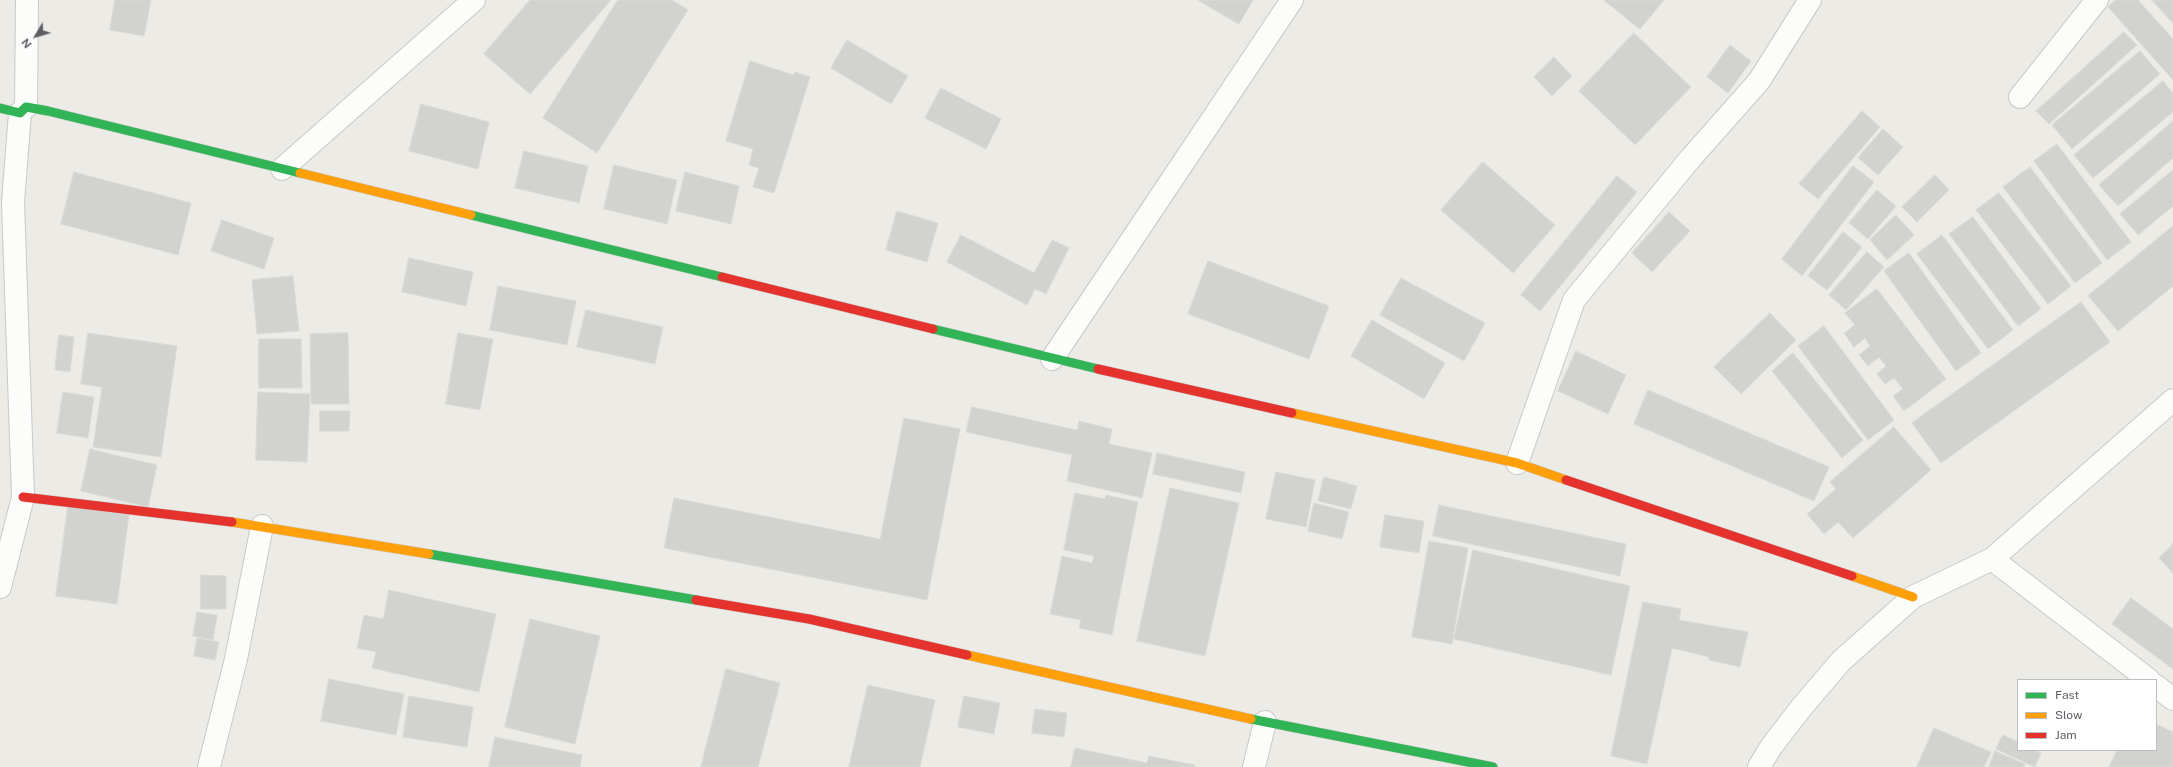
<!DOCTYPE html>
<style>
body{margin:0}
#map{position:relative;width:2173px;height:767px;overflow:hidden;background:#ecebe6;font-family:"Public Sans",sans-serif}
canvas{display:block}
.legend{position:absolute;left:2017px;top:679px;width:140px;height:72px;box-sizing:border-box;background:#fff;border:1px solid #bebfc1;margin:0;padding:5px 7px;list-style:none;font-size:12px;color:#5c5e64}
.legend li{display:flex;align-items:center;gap:8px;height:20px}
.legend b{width:20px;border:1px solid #bebfc1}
.north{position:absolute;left:16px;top:16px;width:40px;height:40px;-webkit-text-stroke:3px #fff;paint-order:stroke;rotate:232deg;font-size:11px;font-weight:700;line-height:16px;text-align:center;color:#5c5e64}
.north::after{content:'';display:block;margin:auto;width:14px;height:18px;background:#5c5e64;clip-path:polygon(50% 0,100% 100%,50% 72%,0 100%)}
</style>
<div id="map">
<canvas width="2173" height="767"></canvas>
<ul class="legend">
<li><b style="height:5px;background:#30b455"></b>Fast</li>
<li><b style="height:5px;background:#ff9f0a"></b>Slow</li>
<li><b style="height:5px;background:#e5322d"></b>Jam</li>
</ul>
<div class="north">N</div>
</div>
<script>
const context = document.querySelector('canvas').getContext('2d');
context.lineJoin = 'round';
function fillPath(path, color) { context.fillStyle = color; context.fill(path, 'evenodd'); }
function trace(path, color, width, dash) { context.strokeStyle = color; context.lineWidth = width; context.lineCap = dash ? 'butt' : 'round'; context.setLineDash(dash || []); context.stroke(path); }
const building = new Path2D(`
 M115,0h36l-7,36 -34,-6z
 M530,0h81l-81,94 -46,-40z
 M618,0h54l16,10 -91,143 -54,-35z
 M1198,0h55l-14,24z
 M1604,0h60l-24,29z
 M2116,0h22l35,39v41l-65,-73z
 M2152,0h21v23z
 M2124,32l13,13 -88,79 -13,-13z
 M1634,33l57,54 -56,58 -56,-54z
 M847,40l61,36 -17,28 -60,-36z
 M1730,45l21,16 -23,32 -21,-16z
 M2140,51l20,23 -88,75 -20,-24z
 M1554,57l18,19 -20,20 -18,-19z
 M750,61l44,14 1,-3 15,5 -36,116 -21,-6 6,-19 -10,-3 4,-16 -27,-8z
 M2163,81l10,12v19l-80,66 -19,-23z
 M941,88l60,31 -15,30 -61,-31z
 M421,104l68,18 -11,47 -69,-18z
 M1862,111l18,16 -62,72 -19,-15z
 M2173,121v37l-55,48 -19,-21z
 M1883,129l20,18 -25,28 -20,-17z
 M2057,144l74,98 -24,18 -73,-99z
 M524,151l64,15 -9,37 -64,-15z
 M1483,162l72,63 -42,48 -72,-63z
 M614,165l63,15 -10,44 -63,-15z
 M1853,166l21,16 -72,94 -20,-17z
 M2030,167l72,96 -27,20 -72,-96z
 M2173,170v36l-35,29 -18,-21z
 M74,172l117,31 -13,52 -117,-31z
 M685,172l54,14 -8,38 -55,-13z
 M1935,175l14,15 -32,32 -15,-15z
 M1617,176l20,16 -97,119 -19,-16z
 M1877,190l19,16 -28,33 -19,-16z
 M1999,193l72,93 -23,18 -72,-94z
 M897,211l41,12 -11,39 -41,-12z
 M1669,212l21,19 -38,41 -20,-19z
 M1896,215l18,20 -27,25 -17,-20z
 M1973,217l68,92 -23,17 -69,-92z
 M222,220l52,18 -10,31 -53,-18z
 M2173,226v60l-55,45 -30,-35z
 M1843,232l19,15 -35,43 -19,-14z
 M961,235l73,38 18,-33 17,8 -23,46 -11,-5 -8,16 -80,-43z
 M1942,235l71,95 -25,19 -71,-95z
 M1867,252l17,15 -38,43 -17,-15z
 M1909,253l72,100 -25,18 -72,-100z
 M409,258l64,14 -7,34 -64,-14z
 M1208,261l121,45 -20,53 -121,-45z
 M293,276l6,55 -42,3 -5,-54z
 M1401,278l84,45 -21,38 -84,-46z
 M498,286l78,15 -9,44 -77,-15z
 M1877,289l69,90 -42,32 -11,-15 10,-7 -9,-11 -9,6 -8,-10 9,-8 -7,-9 -11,9 -9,-11 11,-9 -5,-8 -11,9 -10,-14 11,-8 -10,-12z
 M2081,302l29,40 -169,121 -29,-40z
 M586,310l77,17 -8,37 -78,-17z
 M1770,313l26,27 -55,54 -27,-27z
 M1372,320l73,43 -21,36 -73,-43z
 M1824,326l70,94 -26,20 -70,-94z
 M88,333l89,13 -16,111 -68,-10 9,-60 -21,-3z
 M348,333l1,71h-38l-1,-70z
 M458,333l35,6 -13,71 -34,-6z
 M59,335l15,2 -4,35 -15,-2z
 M259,339h42l1,49h-43z
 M1576,351l50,24 -18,39 -50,-23z
 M1793,353l70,87 -21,18 -70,-87z
 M1648,390l181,77 -15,34 -180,-77z
 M63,392l31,5 -6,41 -31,-5z
 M258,392l52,2 -3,68 -51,-2z
 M972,407l105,23 2,-9 33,8 -3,15 43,9 -10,45 -75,-17 5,-26 -106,-23z
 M320,411h30l-1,20h-29z
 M904,418l56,11 -33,171 -263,-52 10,-50 206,41z
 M1894,427l37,43 -78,68 -15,-16 -14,12 -17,-20 29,-25 -6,-7z
 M90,449l67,16 -9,42 -67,-16z
 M1157,453l88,19 -4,21 -88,-19z
 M1276,472l39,8 -9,47 -40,-8z
 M1324,477l33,9 -6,23 -33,-8z
 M1170,488l69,15 -34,153 -68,-15z
 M1075,493l30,6 1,-4 32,7 -26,133 -33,-7 2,-8 -31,-6 12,-58 30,7 2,-7 -30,-6z
 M1314,503l35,9 -7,27 -34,-8z
 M1439,505l187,39 -6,32 -187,-40z
 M68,506l61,9 -12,89 -61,-8z
 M1385,515l39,6 -5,32 -39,-6z
 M1429,541l39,7 -16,96 -40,-7z
 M2173,544v29l-14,-15z
 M1473,550l157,36 -19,89 -157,-36z
 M201,575l25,1v33h-25z
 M389,590l107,24 -17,78 -107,-24 4,-16 -19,-4 7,-33 19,4z
 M2131,598l42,31v40l-61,-45z
 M1643,602l38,7 -2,11 69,12 -8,35 -31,-7v-3l-37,-9 -25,116 -36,-8z
 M197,612l20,3 -4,25 -20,-4z
 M530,619l70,17 -25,108 -70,-17z
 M197,638l22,4 -4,18 -21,-4z
 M726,669l54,14 -22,84h-57z
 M329,679l75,15 -8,41 -75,-14z
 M868,685l67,15 -15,67h-71z
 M409,696l64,11 -6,40 -64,-10z
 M964,696l36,7 -6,31 -36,-7z
 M1035,709l32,4 -3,24 -32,-4z
 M2156,724l17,8v35h-64l8,-17h39z
 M1934,728l57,24 -7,15h-67z
 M2003,735l15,7v8h17l6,3 -6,14 -39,-18z
 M495,737l87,18 -2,12h-91z
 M1075,748l72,15 2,-7 46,9 -1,2h-123z
 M1995,751l30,13 -1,3h-35z`);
fillPath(building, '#d2d2cf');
trace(building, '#dbdad6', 1);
const street = new Path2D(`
 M2020,97l77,-97
 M26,107l1,-107
 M282,169l192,-169
 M1052,359l240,-359
 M1517,463l57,-163 116,-141 69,-78 51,-81
 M1992,559l157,121
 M0,587l23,-90 -10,-295 7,-89
 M2156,686l17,13
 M209,767l27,-108 26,-133
 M1254,767l11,-45
 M1759,767l12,-20 30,-39 40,-47 72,-64 79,-38 181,-159`);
const fast = new Path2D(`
 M0,108l20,5 6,-6 22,4 252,62
 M471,215l251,62
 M933,329l165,40
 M429,554l267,46
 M1251,719l242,48`);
const slow = new Path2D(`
 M300,173l171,42
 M1292,413l225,50 49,17
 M232,522l197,32
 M1852,576l61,21
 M967,655l284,64`);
const jam = new Path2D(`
 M722,277l211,52
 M1098,369l194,44
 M1566,480l286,96
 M23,497l209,25
 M696,600l113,19 158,36`);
trace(street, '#c8c9c8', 24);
trace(fast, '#c9c8c7', 10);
trace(slow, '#c9c8c7', 10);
trace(jam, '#c9c8c7', 10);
trace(street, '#fcfcfb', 22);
trace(fast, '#30b455', 9);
trace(slow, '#ff9f0a', 9);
trace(jam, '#e5322d', 9);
</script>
